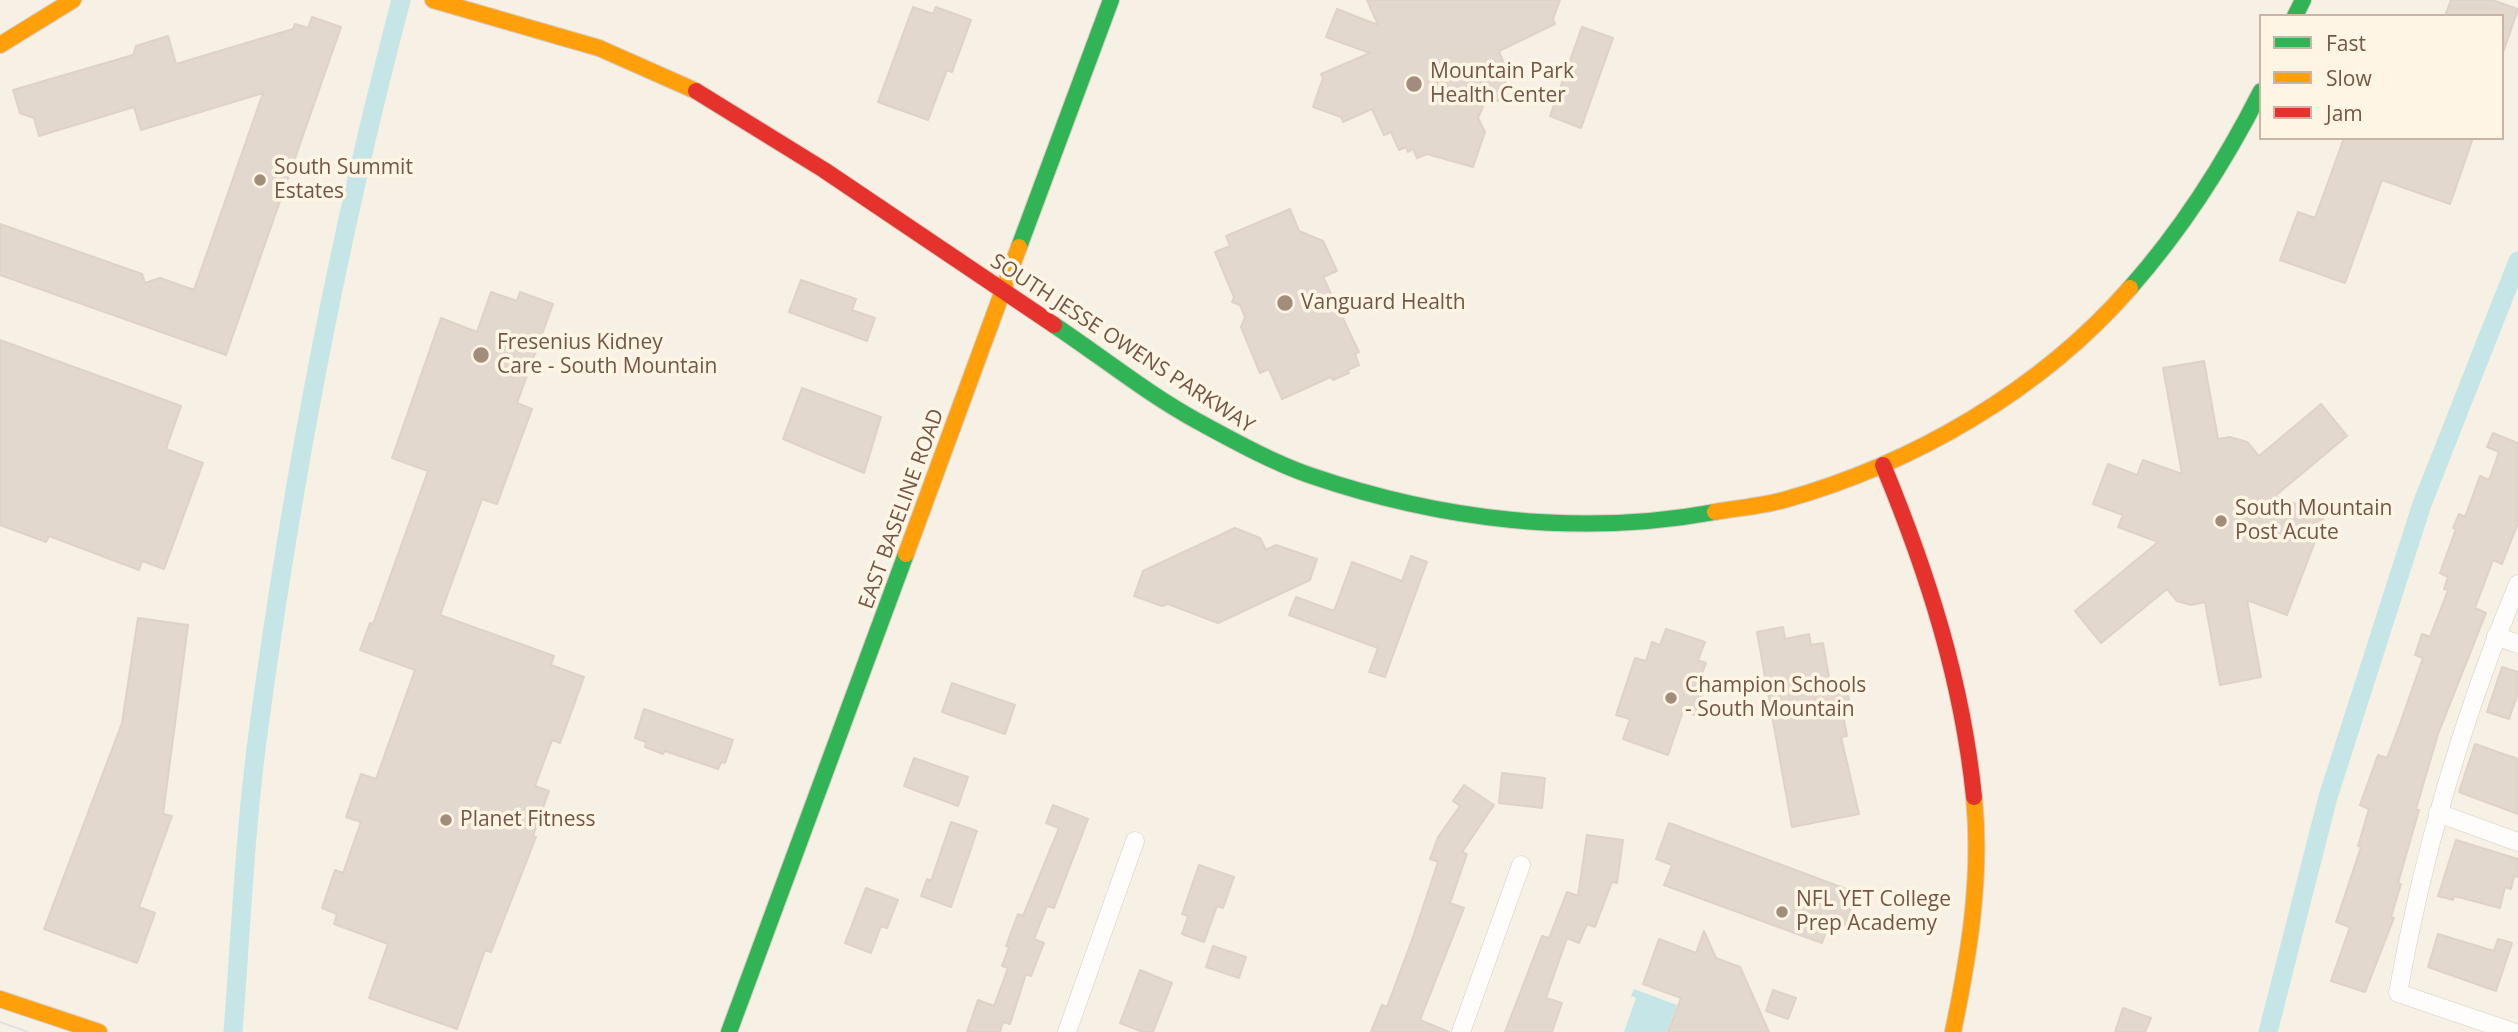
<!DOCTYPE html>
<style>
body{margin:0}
#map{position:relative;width:2518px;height:1032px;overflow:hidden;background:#f6f0e5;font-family:"Open Sans",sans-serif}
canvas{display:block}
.legend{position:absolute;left:2259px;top:14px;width:245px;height:126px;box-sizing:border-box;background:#fff5e5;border:2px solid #c8b5a5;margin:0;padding:9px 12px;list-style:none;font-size:21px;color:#755644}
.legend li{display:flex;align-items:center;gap:14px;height:35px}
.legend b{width:35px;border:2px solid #c8b5a5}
</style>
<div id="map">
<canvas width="2518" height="1032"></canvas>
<ul class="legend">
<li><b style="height:9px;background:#30b455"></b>Fast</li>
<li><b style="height:9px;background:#ff9f0a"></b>Slow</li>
<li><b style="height:9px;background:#e5322d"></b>Jam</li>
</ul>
</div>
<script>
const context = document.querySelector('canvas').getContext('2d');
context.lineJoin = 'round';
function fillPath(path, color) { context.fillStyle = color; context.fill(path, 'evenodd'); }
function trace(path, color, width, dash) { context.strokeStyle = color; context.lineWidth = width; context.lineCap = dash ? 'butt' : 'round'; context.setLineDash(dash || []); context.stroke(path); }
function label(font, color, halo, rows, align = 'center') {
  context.font = font + ' "Open Sans",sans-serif'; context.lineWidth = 7; context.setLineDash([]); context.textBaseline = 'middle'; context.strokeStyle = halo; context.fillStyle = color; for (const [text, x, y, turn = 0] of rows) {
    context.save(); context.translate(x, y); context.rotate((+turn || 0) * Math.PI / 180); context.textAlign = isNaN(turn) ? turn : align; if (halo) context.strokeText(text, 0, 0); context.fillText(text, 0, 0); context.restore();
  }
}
fillPath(new Path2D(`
 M1634,989l43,16 -10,27h-43l12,-34 -5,-2z`), '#c6e5e7');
trace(new Path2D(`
 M233,1032c8,-102 12,-205 26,-306 33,-244 79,-488 142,-726
 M2268,1032l60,-235 94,-293 96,-243`), '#c6e5e7', 19);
const building = new Path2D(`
 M1367,0h193l-7,19 2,5 -56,27 9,23 -10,27 -11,-4 -9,21 7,14 -12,35 -46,-13 -10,4 -4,-9 -5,3 -2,-5 -7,3 -8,-18 -7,3 -12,-26 -29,13 -2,-5 -28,-10 10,-29 -2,-4 49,-21 -44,-16 11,-28 41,16z
 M2451,0h41l26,9 -14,41 -2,-34h-57z
 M913,7l20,7 3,-7 35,13 -19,52 -5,-2 -19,50 -50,-18z
 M312,17l29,10 -115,328 -226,-80v-51l142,50 3,9 15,-5 34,12 69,-197 -122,37 -7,-23 -95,29 -5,-18 -14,-5 -7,-23 120,-35 3,-9 32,-10 8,28 117,-35 2,-5 13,4z
 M1582,27l31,11 -32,90 -31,-12z
 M2344,138h129l-23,66 -68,-24 -37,103 -65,-23 18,-48 17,6z
 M1290,209l9,22 24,10 14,30 -14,6 36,75 -4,2 4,11 -11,5 1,3 -16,7 -2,-3 -49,22 -13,-30 -9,4 -19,-46 4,-10 -5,-12 -8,-3 2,-5 -19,-45 15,-6 -4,-10z
 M801,280l55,19 -4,11 23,8 -8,23 -78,-29z
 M491,292l26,9 3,-9 33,12 -36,99 15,6 -35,95 -15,-5 -42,116 114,41 -3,9 33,12 -24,66 -8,-3 -17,46 14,5 -16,45 3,1 -45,115 -6,-2 -28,79 -88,-31 19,-54 -54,-20 3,-10 -15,-6 13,-38 8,3 18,-51 -15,-5 15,-43 15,5 39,-109 -55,-20 10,-27 3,1 55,-153 -36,-13 49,-140 36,14z
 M0,340l181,66 -15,43 37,14 -39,106 -22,-8 -3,9 -90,-34 -3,6 -46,-17z
 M2204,361l14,78 12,-2 17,5 12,14 62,-52 26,32 -72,60 50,19 -38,100 -40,-15 14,77 -41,8 -15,-83 -14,3 -14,-4 -10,-12 -66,54 -26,-32 83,-69 -40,-15 5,-12 -30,-11 15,-40 29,11 6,-15 39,14 -19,-106z
 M802,388l79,29 -17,56 -81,-34z
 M2493,433l25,10v80l-16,41 -9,-4 -18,48 11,5 -48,121 -22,75 3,1 -21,73 3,1 -10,33 3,1 -29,74 -34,-11 19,-54 -14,-5 25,-75 -3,-1 11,-37 -9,-4 18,-50 9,3 14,-37 22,-63 -8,-3 7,-21 8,3 18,-47 -4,-1 4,-12 -8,-4 16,-44 -3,-1 6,-14 6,3 15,-41 9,4 10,-28 -12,-5z
 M1235,528l25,10 6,12 10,-5 41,14 -7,21 -92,43 -50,-19 -6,2 -28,-10 9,-25z
 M1411,556l16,6 -42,115 -16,-5 9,-24 -89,-33 7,-18 38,14 18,-49 50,19z
 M138,618l50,7 -25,189 9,2 -33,91 16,6 -18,50 -93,-34 78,-206z
 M1783,627l2,12 24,-5 2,11 12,-2 8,46 15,-3 6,28 -9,1 4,21 -6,1 18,77 -67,13 -35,-195z
 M1666,629l39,13 -7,18 8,3 -7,17 8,3 -12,32 -12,-4 -15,44 -45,-16 7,-20 -14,-4 19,-57 11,3 6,-19 8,3z
 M2502,667l16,5v21l-9,26 -22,-7z
 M952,683l63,22 -10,29 -63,-22z
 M644,709l89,31 -8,23 -4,-1 -3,7 -53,-18 -2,3 -18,-7 1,-5 -11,-4z
 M2475,744l43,15v55l-59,-22z
 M914,758l54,19 -10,29 -54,-20z
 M1502,773l43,5 -3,30 -43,-5z
 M1464,785l30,20 -32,47 5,2 -17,49 14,5 -44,112 29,12h-78l11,-27 5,2 25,-67 26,-78 -8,-3 8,-22 22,-31 -7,-5z
 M1053,805l35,14 -34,89 -7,-2 -13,33 10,4 -13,33 -5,-2 -16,50 -7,-2 -3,10h-33l11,-32 16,6 14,-38 -6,-2 7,-19 -3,-1 12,-32 5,2 36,-88 -13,-5z
 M951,822l26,9 -26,76 -30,-11 6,-17 4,2z
 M1669,823l188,70 -12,33 -15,-6 -8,23 -158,-58 8,-20 -16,-6z
 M1587,835l36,5 -6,43 -5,-1 -17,45 -8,-3 -8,19 -12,-5 -21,60 16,5 -10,29h-47l37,-96 7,2 18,-46 11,4z
 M2456,840l62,19v18l-4,-1 -3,13 -6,-2 -5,21 -46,-12 -1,4 -15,-4z
 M1199,865l35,12 -11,31 -6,-2 -13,36 -22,-8 6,-18 -6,-2z
 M866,888l32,12 -11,28 -6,-2 -10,27 -26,-10z
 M1704,931l12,27 24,9 29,65h-101l13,-34 -38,-14 16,-45 37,14z
 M2438,934l56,17 4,-12 14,4 -16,48 -68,-24z
 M1213,946l33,11 -7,21 -33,-11z
 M1140,970l32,13 -19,49h-10l-23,-9z
 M1773,990l23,8 -8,21 -22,-8z
 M2123,1008l28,10 -6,14h-30z`);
fillPath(building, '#e3d8cd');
trace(building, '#dfd2c7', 2);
const street = new Path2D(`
 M2496,636l22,8
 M2438,813l80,29
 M1067,1032l68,-191
 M1461,1032l60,-167
 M2513,1032l-115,-39c25,-140 65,-278 120,-409`);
const fast = new Path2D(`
 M2295,16l8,-16
 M1019,247l92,-247
 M2130,288c53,-60 95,-126 131,-197
 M1054,325c48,32 95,70 145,97 35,19 73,40 110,53 131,45 270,62 406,37
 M729,1032l177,-478`);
const slow = new Path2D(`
 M433,0l166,48 97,43
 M0,45l73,-45
 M1715,512c23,-4 47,-6 69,-12 129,-36 257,-110 346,-212
 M906,554l113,-307
 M0,999l99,33
 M1953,1032c16,-77 29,-155 21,-235`);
const jam = new Path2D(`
 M696,91l128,79 230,155
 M1883,465c45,109 79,215 91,332`);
trace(street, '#d7cdc3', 19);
trace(fast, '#d7cbc1', 18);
trace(slow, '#d7cbc1', 18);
trace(jam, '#d7cbc1', 18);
trace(street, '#fefdfb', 18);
trace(fast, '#30b455', 16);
trace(slow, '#ff9f0a', 16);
trace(jam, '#e5322d', 16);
trace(new Path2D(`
 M0,1022l28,10`), '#e3e0e3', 2);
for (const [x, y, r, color] of [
 [1414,84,9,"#a28c7c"],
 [260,180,7,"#a28c7c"],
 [1285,303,9,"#a28c7c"],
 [481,355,9,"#a28c7c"],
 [2221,521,7,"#a28c7c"],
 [1671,698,7,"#a28c7c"],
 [446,820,7,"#a28c7c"],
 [1782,912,7,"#a28c7c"]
]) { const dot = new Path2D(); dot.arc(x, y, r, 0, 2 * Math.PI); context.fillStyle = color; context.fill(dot); trace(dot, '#fff5e5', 2.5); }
label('21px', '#755644', '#fff5e5', [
 ["Mountain Park",1430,72],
 ["Health Center",1430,96],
 ["South Summit",274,168],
 ["Estates",274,192],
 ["Vanguard Health",1301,303],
 ["Fresenius Kidney",497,343],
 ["Care - South Mountain",497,367],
 ["South Mountain",2235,509],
 ["Post Acute",2235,533],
 ["Champion Schools",1685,686],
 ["- South Mountain",1685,710],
 ["Planet Fitness",460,820],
 ["NFL YET College",1796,900],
 ["Prep Academy",1796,924]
], 'left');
label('21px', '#755644', '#fff5e5', [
 ["SOUTH JESSE OWENS PARKWAY",1122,344,33],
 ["EAST BASELINE ROAD",902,509,-70]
]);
</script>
